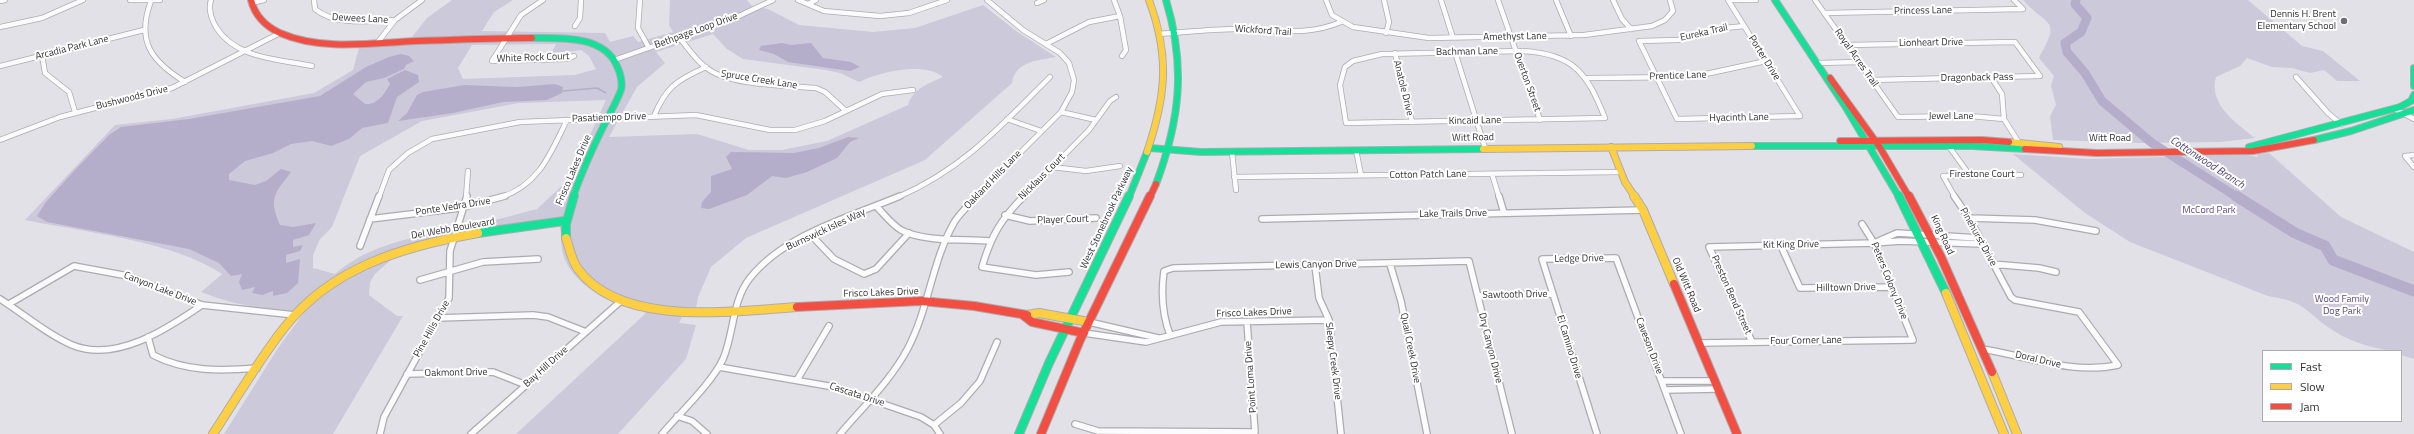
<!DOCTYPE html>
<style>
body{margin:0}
#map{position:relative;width:2414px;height:434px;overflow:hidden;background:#e2e1e8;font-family:"Titillium Web",sans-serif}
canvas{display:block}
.legend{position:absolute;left:2262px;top:350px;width:140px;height:72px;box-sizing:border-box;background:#fff;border:1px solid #adacae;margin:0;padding:5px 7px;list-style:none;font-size:12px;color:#313034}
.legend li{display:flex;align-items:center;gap:8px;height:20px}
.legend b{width:20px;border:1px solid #adacae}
</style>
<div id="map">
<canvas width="2414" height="434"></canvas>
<ul class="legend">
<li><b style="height:5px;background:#16e098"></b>Fast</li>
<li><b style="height:5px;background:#ffcf43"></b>Slow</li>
<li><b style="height:5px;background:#f24e42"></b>Jam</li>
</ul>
</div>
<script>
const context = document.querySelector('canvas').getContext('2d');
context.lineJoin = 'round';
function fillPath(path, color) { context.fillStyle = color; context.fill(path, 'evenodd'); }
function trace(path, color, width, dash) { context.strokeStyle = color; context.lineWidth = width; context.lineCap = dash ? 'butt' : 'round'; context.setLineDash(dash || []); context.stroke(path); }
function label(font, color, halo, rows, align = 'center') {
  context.font = font + ' "Titillium Web",sans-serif'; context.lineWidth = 4; context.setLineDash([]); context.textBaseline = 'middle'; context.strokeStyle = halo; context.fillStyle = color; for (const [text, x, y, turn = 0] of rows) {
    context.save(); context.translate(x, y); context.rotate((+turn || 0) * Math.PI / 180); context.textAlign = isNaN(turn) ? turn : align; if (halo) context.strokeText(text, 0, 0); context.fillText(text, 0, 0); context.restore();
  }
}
fillPath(new Path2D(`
 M452,0h61l-19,12 -12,19 123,2 5,9 23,-6 5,6 35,-10 -4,-7 1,-25h77l5,6 16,3 31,16 74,7 42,-4 68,-23 33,26 40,26c-17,3 -41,4 -44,26l-87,77 -179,78 -35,29 -13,30 -2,11h-9l-8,15 17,2 -10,34 -68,75h-102l130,-121c-6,-3 -14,-3 -21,-6 -22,-7 -53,-26 -61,-50 -4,-11 -2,-23 -5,-34l-123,19 -35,9 -26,23 -5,8 -1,13 28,21h6l-70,118h-109l54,-86 25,-34c-14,-5 -27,-4 -41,-6 -21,-3 -41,-8 -61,-16l21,-18c-49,-33 -138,-42 -197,-54l90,-95 57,-6 142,-26 39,-23 6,-22 53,-11 15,-19zM713,34l14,15 16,10 83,11 14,3 19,9c19,-10 66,-21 84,-5 -14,6 -31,12 -35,28l-81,36 -45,9h-33l-52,-16 -88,3 28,-50 28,-24 -9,-11zM556,44l-5,10 30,-4 8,6 7,13 -21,6 -112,4 -5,-11 14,-23zM606,100l-35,77 -34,32 -53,14 -44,6 -2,3c-37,8 -73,16 -103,42l-22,-6v-13l7,-16 12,-12 28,-71 62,-35 97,-18z
 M2023,0h225l54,46 21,5 37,30h-23l-13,-11 -14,3 -18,-5 -20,-1 -25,-9 -7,8 -24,11c-8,27 20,46 39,61l-35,4 -81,1 -86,-3 -3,-24 6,-11 -5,-19 3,-10 -15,-18c23,-41 9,-30 -16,-58z
 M2269,153l72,64 73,35v107l-13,-4v-4c-24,0 -54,-10 -73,-24 -10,-6 -17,-15 -27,-21 -9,-6 -22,-8 -33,-10l-138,-54 -45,-29 -72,-59 74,5 162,-4 8,2 1,-3z`), '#ccc9da');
fillPath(new Path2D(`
 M782,43l9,2 20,-2 12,15 28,4 9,5 -10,4 -62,-9 -14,-8 -15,-4 2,-4z
 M401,54l8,2 5,5 -8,4 -2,4 -20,9 -18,4 -13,12 12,10c13,1 19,-10 25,-20l-3,-5 18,-9 13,5 1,7 -22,15 -9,26 -26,5 -13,11 -18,7 -19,-5 -21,3 -18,9 -28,8 -16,13v6l26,5 11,-4 15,-12 10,3c-16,21 -23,26 -11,53l13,2 23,-4 -7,12 -16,5v7l10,-2 -3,6 -14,4v8l14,-4 -2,24 -11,10 -14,3v-5l-11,4 -10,-2 3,-6 -13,3 -3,-8 3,-8 -11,2 -12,-13 -30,-14 -142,-27 -10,-6 9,-14 28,-31 35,-36 12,-8 68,-8 131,-23 46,-29 23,-10z
 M555,84l8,3 -1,6 -15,7 -44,2 -50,11 -55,8 9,-8 10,-18 6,-3 41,-7 52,2z
 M848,137l11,1 -9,4 -13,16 -30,14 -21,6 -14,-2 -25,19 -38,14 -8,-1 1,-6 9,-10v-16l21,-7 -6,-12 5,-5 63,1 25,-5z`), '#b4aecb');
trace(new Path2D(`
 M563,91l34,-3 9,5`), '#b4aecb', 1.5);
trace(new Path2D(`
 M2076,0l-1,4 12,14 -6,14 -16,11 2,9 18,21 17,28 50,42 85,54`), '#b4aecb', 9);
trace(new Path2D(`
 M2236,196l59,37 30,13 8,14 81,31`), '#b4aecb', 11);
const streetFar1 = new Path2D(`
 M130,0h30
 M211,0c-3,9 0,18 5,27 20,32 62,32 96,39
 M314,0l1,9c20,17 55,12 80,11
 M543,0l-22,15 -29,46 75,-2 7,-3
 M640,0l-2,28 11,20
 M798,0l26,11 56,5 29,-3 38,-13
 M1114,0l6,16 6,34 -4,6
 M1326,0l6,15 21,12 76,11 155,-3 68,-9 13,-6 8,-9 -3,-11
 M1384,0l5,22 -3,11
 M1441,0l12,38
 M1498,0l42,120
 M1556,0l15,36
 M1613,0l9,19 9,10
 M1728,0l72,116
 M1733,0h23
 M1815,0l83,117 72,-1 34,3
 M2014,0l9,9
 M0,1l5,-1
 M151,1c-15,40 0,60 34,81
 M251,3l13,-3
 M1037,3l7,-3
 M808,4l8,-4
 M1824,13l199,-4
 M575,26l5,-8 1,-18
 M1744,26l-28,3 -38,11 -39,1 38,78 123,-3
 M0,27l42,-9 41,-18
 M1160,34c27,-2 54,-5 80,-5 38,0 65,8 101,-7
 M679,37c9,11 17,24 29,32 24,17 78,16 108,19l9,4 21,19
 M378,42l17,-22 27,-20
 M1046,44l43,-22 31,-6
 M1847,45l168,-3 25,34 -169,4
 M1523,51c51,3 64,22 82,67l-259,5 -6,-38 5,-18 8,-6 29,-7z
 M1455,52l30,96
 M1395,53l17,69
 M42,55l3,18 24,19 6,20
 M617,59l122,-43 34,-16
 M1817,63l42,-1
 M0,66l144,-36
 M1991,77l11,17 2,25 17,27
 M2296,77l32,36 13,11
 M1588,78l104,-1 74,-16
 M2395,109l19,10
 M1061,112l35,8
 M654,116c12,-29 23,-36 52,-49
 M1007,119l34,12
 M0,140l60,-23 112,-29 108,-55
 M1947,144l22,30
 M1356,150l5,25
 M1232,152l4,38
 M2414,155l-9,1 9,11
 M1052,167l34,4 34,-5
 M1492,174l7,23
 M1234,177l387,-5
 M379,197l10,-27 19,-17 24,-14 88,-17 176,-7 74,15h25l30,-9 57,-27 31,-4
 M466,197l2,-26
 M502,197c38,-13 49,-45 65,-77
 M898,197c65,-28 103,-71 152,-120
 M976,197l85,-85 11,-20 2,-12 -5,-17 -9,-10 -37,-23 -36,-30
 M1023,197l66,-67 21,-29 6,-4
 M1955,197l-12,-21 78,-1`);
const street = new Path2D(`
 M1024,196c-23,23 -33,40 -42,71l54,8 33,-3
 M1499,196l5,17
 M1954,196l15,22 42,79 4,3 64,12 39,53c-46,10 -91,-9 -136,-16
 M876,206c8,8 15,18 25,24 22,12 63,9 89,11
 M1005,215l25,6 66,-3
 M1969,218l66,2 61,11
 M370,219l90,-11 45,-12
 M1262,219l381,-9
 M811,235l23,24 30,15 12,-5 33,-36
 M1979,238l-82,-5 -23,10 26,-2 82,3
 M360,246l19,-50
 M1781,246l19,42 91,-1
 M1390,264l11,37 26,133
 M1992,264l47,4 17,4
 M1315,265l4,33 10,22 12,114
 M420,280l63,-18 55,-3
 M1478,296l75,-2
 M0,299c24,15 46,35 72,46 44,18 95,-16 130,-40
 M9,304l65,-38 54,10 74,29 93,10
 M438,318l95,-3 15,2 38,15
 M1089,322l69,16
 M1084,333l62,9 75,-20 108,-2
 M1170,335c-8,-21 -9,-42 -6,-64l9,-3 296,-7 43,173
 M148,337l5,18c33,17 68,16 104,13
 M1752,342l-43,-95 165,-4
 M1699,343l214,-3 -39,-97 -12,-19
 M719,367l115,20 87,30 13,8 6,9
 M407,374l86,-2 33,13
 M797,380l32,-54
 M1662,381h52
 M1665,390l53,-1
 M677,416l15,5 15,13
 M1075,424l23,7 157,1 -8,-110
 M934,425l27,-22 19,-22 17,-39
 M380,434l4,-17 65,-119 1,-47 17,-55
 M471,434l151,-134
 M662,434c18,-21 50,-51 61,-75 11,-25 9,-59 27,-81 35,-44 100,-61 150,-82
 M840,434c23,-27 52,-55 68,-86 21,-40 24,-88 47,-127 6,-9 15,-17 22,-25
 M1597,434l-55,-175 74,-1 65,176`);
const fastFar1 = new Path2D(`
 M1775,0l70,106 54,91
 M532,38c28,0 72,-3 85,28 3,6 6,17 4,24 -4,11 -11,23 -16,33 -12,24 -23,48 -32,74
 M2414,68v18
 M2314,140l37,-9 63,-21
 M1752,146h220l53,3
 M2249,147l151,-40 11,-6 3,-6
 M1150,148l51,4 282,-3
 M1156,184c24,-64 30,-118 10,-184
 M1129,197l18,-45`);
const fast = new Path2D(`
 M1899,196l47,97
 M478,233l86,-12
 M566,238v-14l8,-28
 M1019,434l30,-71 80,-167`);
const slowFar1 = new Path2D(`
 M2009,142l50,5
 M1611,147l14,35 10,15
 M1483,149l269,-3
 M1147,152c19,-56 23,-96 2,-152`);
const slow = new Path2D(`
 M1634,196l9,14 31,74
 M566,238c3,9 6,23 12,31 43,59 156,42 219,38
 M1946,293l58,141
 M1027,315l12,-2 50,9
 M1992,372l25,62
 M213,434c23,-35 45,-73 71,-106 47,-61 121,-82 194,-95`);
const jamFar1 = new Path2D(`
 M251,0c4,16 14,26 29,33 41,18 92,10 136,8 39,-1 77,-3 116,-3
 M1830,78l49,68 30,51
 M1840,141l142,-1 27,2
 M2025,149l72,4 156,-2 61,-11
 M1150,197l6,-13`);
const jam = new Path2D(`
 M1909,196l32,61 51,115
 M1674,284l63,150
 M797,307l124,-6 53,5 53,9
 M1023,315l9,7 52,11
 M1041,434l39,-94 70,-144`);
trace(streetFar1, '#acacb0', 6);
trace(street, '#acacb0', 8);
trace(fastFar1, '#acacb0', 8);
trace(fast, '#acacb0', 10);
trace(slowFar1, '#acacb0', 8);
trace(slow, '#acacb0', 10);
trace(jamFar1, '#acacb0', 8);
trace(jam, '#acacb0', 10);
trace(streetFar1, '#fbfafc', 4.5);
trace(street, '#fbfafc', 5.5);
trace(fastFar1, '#16e098', 6);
trace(fast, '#16e098', 8);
trace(slowFar1, '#ffcf43', 6);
trace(slow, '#ffcf43', 8);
trace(jamFar1, '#f24e42', 6);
trace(jam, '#f24e42', 8);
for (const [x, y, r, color] of [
 [2344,21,4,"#6f6e73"]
]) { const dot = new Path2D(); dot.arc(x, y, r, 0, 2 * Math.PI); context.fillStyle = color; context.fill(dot); trace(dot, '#fff', 1.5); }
label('10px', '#313034', '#fff', [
 ["Princess Lane",1923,11,-1],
 ["Dewees Lane",360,19,3],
 ["Bethpage Loop Drive",696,31,-20],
 ["Wickford Trail",1263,31,4],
 ["Eureka Trail",1704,33,-13],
 ["Amethyst Lane",1515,37,-1],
 ["Lionheart Drive",1931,43,-1],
 ["Arcadia Park Lane",72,48,-14],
 ["Bachman Lane",1467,52,-1],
 ["White Rock Court",533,58,-2],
 ["Porter Drive",1764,58,58],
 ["Royal Acres Trail",1856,58,55],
 ["Prentice Lane",1678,76,-2],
 ["Dragonback Pass",1977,78,-1],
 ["Spruce Creek Lane",759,80,9],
 ["Overton Street",1527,82,70],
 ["Anatole Drive",1403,88,76],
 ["Bushwoods Drive",132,98,-14],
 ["Jewel Lane",1951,117],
 ["Pasatiempo Drive",609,118,-2],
 ["Hyacinth Lane",1739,118,-1],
 ["Kincaid Lane",1475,121,-1],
 ["Witt Road",1473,138,-1],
 ["Witt Road",2110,139],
 ["Frisco Lakes Drive",574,170,-67],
 ["Cotton Patch Lane",1428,175,-1],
 ["Firestone Court",1982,175],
 ["Nicklaus Court",1042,177,-45],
 ["Oakland Hills Lane",993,180,-46],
 ["Ponte Vedra Drive",453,207,-9],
 ["Lake Trails Drive",1453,214,-1],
 ["West Stonebrook Parkway",1107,218,-65],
 ["Player Court",1063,220,-2],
 ["Del Webb Boulevard",453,229,-10],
 ["Burnswick Isles Way",826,230,-25],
 ["King Road",1942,235,65],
 ["Pinehurst Drive",1978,237,61],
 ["Kit King Drive",1791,245,-1],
 ["Ledge Drive",1579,259,-1],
 ["Lewis Canyon Drive",1316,265,-1],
 ["Peters Colony Drive",1889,281,68],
 ["Old Witt Road",1686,285,67],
 ["Hilltown Drive",1846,288,-1],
 ["Canyon Lake Drive",160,289,21],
 ["Frisco Lakes Drive",881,293,-2],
 ["Sawtooth Drive",1515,295,-1],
 ["Preston Bend Street",1731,295,66],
 ["Frisco Lakes Drive",1254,313,-2],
 ["Pine Hills Drive",432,329,-61],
 ["Four Corner Lane",1806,341,-1],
 ["Caveson Drive",1649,346,69],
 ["El Camino Drive",1569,347,73],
 ["Quail Creek Drive",1410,348,79],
 ["Dry Canyon Drive",1490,348,76],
 ["Doral Drive",2038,360,13],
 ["Sleepy Creek Drive",1333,361,83],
 ["Bay Hill Drive",546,367,-42],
 ["Oakmont Drive",456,373,-1],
 ["Point Loma Drive",1251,377,-94],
 ["Cascata Drive",857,395,18]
]);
label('10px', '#313034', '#fff', [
 ["Dennis H. Brent",2336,15],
 ["Elementary School",2336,27]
], 'right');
label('10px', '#594b80', '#fff', [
 ["McCord Park",2209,211],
 ["Wood Family",2342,300],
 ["Dog Park",2342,312]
]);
label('italic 11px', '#4e4074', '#fff', [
 ["Cottonwood Branch",2207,163,33]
]);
</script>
